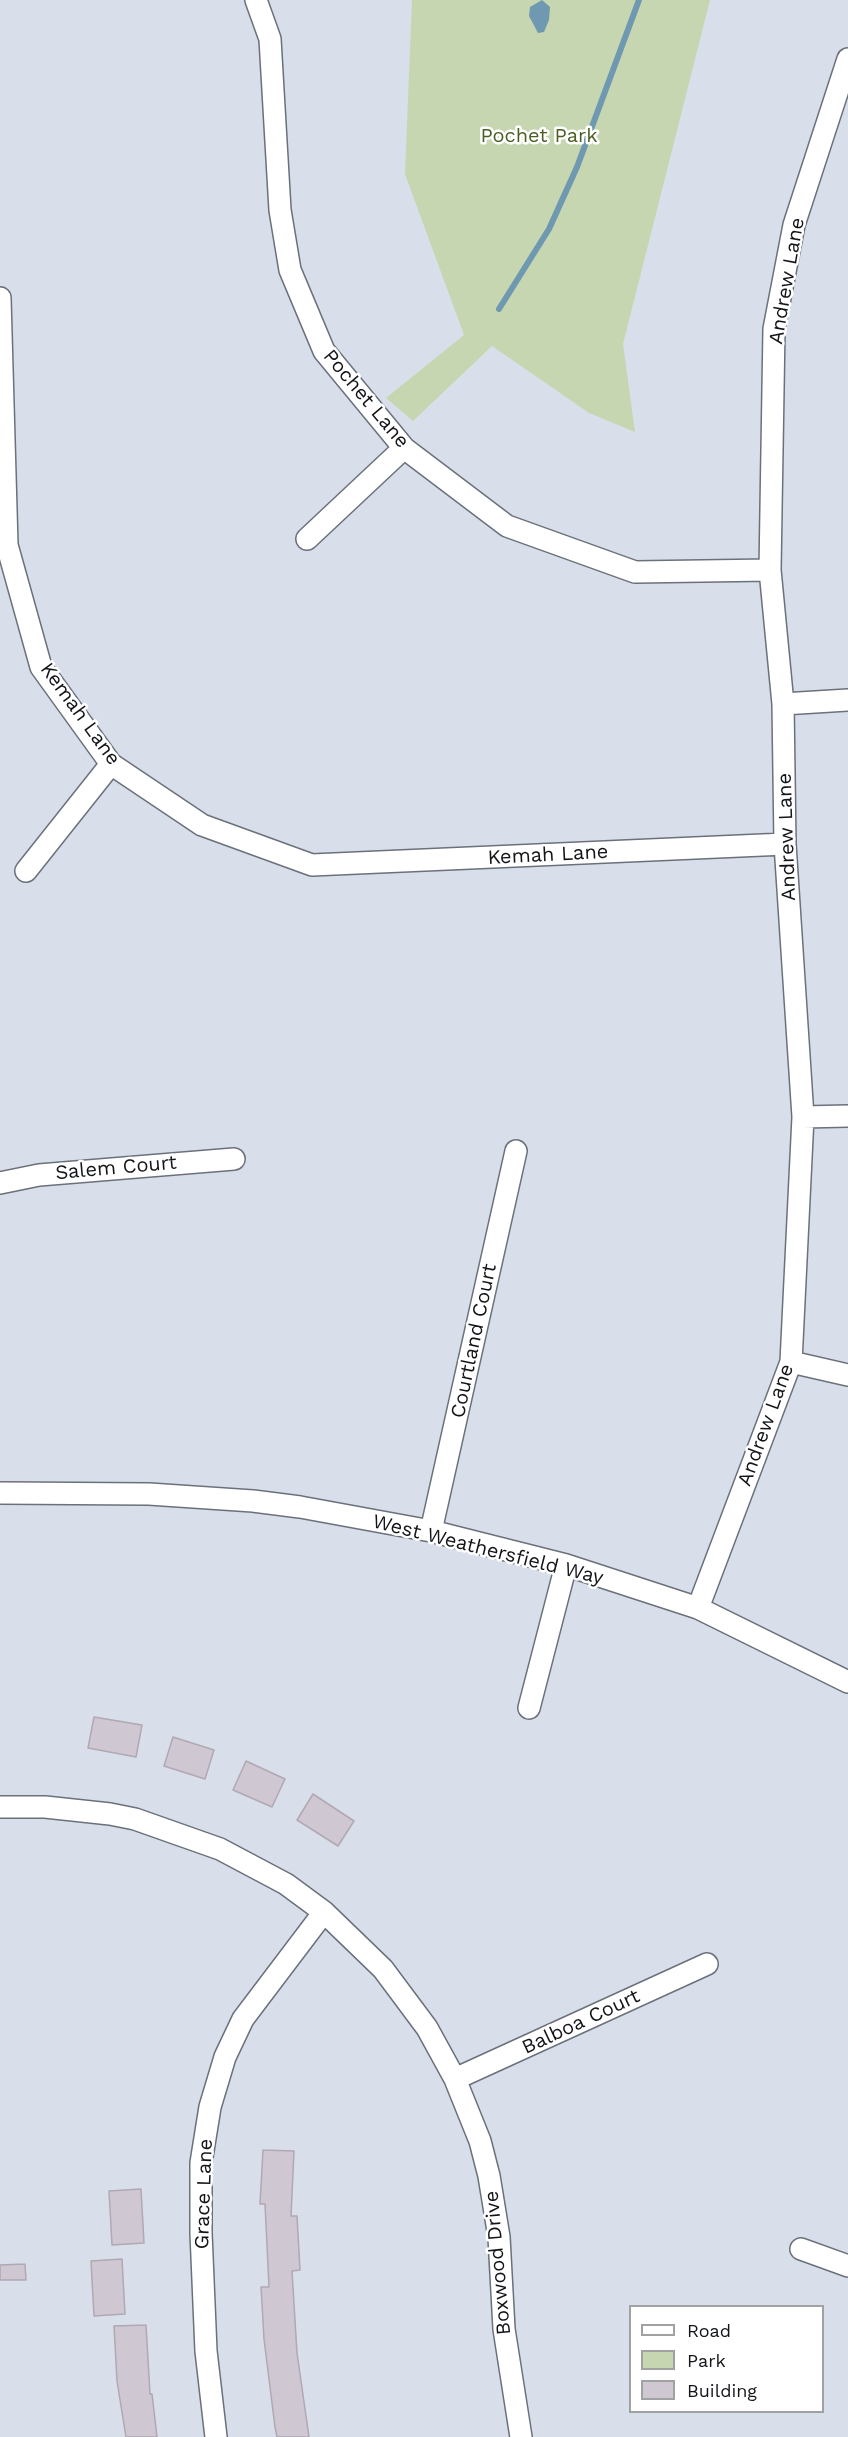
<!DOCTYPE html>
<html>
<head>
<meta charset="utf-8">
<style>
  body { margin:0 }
  #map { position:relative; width:848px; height:2437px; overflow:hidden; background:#d8dfea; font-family:"Work Sans",sans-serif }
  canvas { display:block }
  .legend { position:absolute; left:629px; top:2305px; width:195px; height:108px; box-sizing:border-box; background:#fff; border:2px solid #a0a1a3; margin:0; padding:8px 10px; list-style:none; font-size:18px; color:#121418 }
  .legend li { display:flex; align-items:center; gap:12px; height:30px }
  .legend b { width:30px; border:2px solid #a0a1a3 }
</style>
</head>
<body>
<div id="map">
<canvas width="848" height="2437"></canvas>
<ul class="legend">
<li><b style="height:8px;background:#fff"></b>Road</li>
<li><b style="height:16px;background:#c6d6b0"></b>Park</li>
<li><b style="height:16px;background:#cfc7d1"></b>Building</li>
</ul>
</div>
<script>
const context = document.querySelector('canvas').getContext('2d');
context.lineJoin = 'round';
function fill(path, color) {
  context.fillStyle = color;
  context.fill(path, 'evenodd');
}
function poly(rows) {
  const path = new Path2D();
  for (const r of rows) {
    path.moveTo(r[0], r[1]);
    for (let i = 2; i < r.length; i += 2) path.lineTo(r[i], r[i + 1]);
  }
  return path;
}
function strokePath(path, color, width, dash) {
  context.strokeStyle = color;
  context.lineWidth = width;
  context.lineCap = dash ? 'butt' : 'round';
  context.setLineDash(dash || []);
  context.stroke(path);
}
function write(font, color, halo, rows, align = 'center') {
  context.font = font + ' "Work Sans",sans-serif';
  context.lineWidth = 5;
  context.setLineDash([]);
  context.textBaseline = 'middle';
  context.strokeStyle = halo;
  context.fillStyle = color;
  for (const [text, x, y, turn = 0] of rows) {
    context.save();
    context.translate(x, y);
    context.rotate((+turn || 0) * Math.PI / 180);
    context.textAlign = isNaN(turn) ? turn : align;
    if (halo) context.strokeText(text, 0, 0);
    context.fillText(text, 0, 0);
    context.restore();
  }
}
const green = poly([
  [412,0,710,0,623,344,635,432,589,413,492,346,413,421,386,398,464,335,405,174]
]);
const water = poly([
  [542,0,550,7,549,20,544,32,538,33,529,16,530,7]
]);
const stream = poly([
  [499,309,549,229,577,167,639,0]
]);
const building = poly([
  [94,1717,142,1725,136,1757,88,1748,94,1717],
  [173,1737,214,1750,205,1779,164,1766,173,1737],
  [246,1761,285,1779,272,1807,233,1790,246,1761],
  [313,1794,354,1821,338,1846,297,1820,313,1794],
  [263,2150,294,2151,291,2216,297,2216,300,2270,292,2271,297,2353,309,2437,277,2437,275,2427,264,2339,261,2287,269,2287,265,2204,260,2204,263,2150],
  [141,2189,144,2243,112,2245,109,2191,141,2189],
  [122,2259,125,2314,94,2316,91,2261,122,2259],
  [25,2264,26,2280,0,2280,0,2265,25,2264],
  [146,2325,150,2394,152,2394,157,2437,126,2437,117,2381,114,2326,146,2325]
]);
const minor = poly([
  [256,0,270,39,280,210,290,270,324,351,404,448,507,526,635,572,770,570],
  [0,298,7,545,41,667,111,764,202,825,312,865,785,844],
  [307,539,404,448],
  [783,704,848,700],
  [26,871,111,764],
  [803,1117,848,1116],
  [0,1183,39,1175,234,1159],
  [791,1362,848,1375],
  [0,1493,149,1494,253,1501,300,1507,431,1531,566,1565,698,1608,848,1682],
  [431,1531,516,1151],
  [698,1608,791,1362,803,1117,785,844,783,704,770,570,774,329,794,225,848,59],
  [529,1708,566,1565],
  [0,1807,45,1807,110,1814,135,1819,220,1849,286,1884,324,1912,383,1969,427,2028,455,2079,480,2141,489,2176,499,2237,504,2329,521,2437],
  [455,2079,707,1964],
  [801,2249,848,2266],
  [216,2437,206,2351,201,2233,201,2163,210,2107,225,2057,243,2019,324,1912]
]);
const parkNames = [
  ["Pochet Park",539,136]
];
const streetNames = [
  ["Andrew Lane",787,281,-80],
  ["Pochet Lane",366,399,50],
  ["Kemah Lane",80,714,54],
  ["Andrew Lane",787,837,-92],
  ["Kemah Lane",548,855,-3],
  ["Salem Court",116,1168,-5],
  ["Courtland Court",474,1341,-78],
  ["Andrew Lane",766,1425,-70],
  ["West Weathersfield Way",488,1550,14],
  ["Balboa Court",581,2022,-25],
  ["Grace Lane",204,2194,-88],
  ["Boxwood Drive",498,2263,-95]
];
fill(green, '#c6d6b0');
fill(water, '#6f98b1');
strokePath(stream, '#6f98b1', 6);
fill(building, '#cfc7d1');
strokePath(building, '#b0a8b2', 1.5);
strokePath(minor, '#6b717a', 24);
strokePath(minor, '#fff', 21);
write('20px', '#4b5f24', '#fff', parkNames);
write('20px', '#121418', '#fff', streetNames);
</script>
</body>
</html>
